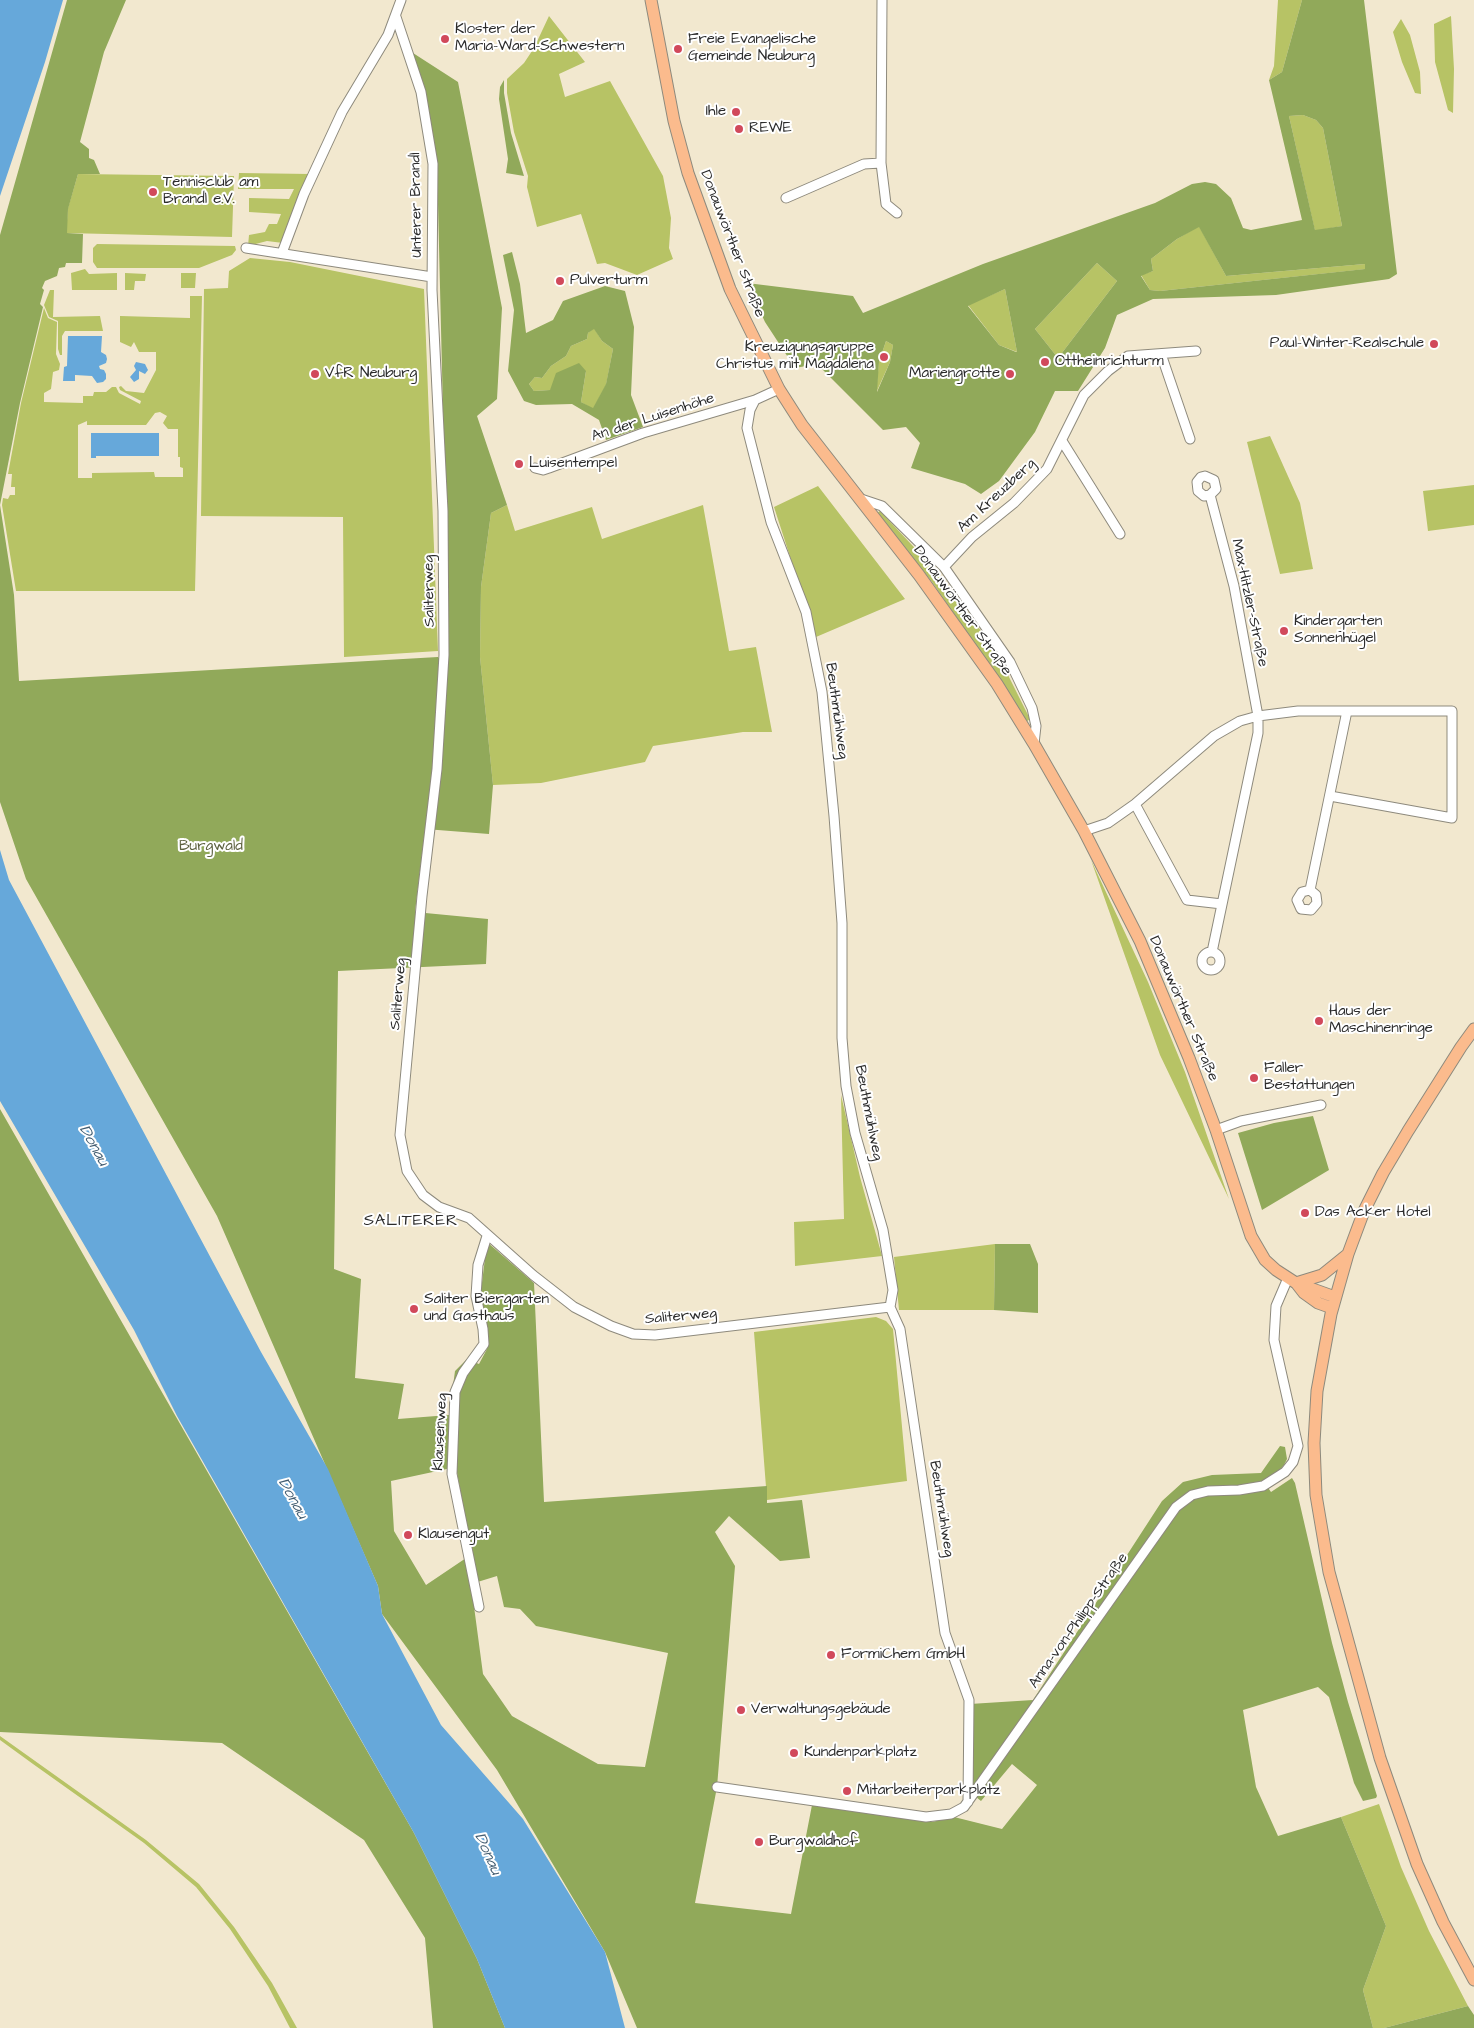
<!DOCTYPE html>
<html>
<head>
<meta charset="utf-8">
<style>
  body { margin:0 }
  canvas { display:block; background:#f2e8cf }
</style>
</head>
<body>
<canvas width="1474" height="2028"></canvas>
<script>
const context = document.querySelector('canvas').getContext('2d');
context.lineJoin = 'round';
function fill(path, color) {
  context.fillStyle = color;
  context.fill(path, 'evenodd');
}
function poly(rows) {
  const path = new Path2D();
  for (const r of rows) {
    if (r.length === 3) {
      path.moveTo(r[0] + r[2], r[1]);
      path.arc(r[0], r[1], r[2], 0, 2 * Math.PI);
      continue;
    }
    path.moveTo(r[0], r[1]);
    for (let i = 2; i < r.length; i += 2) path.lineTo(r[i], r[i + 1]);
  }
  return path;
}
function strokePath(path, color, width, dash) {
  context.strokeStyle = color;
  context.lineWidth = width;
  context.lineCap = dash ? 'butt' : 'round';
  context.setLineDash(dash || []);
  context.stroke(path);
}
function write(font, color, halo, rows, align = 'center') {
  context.font = font + ' "Architects Daughter",sans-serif';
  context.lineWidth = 4;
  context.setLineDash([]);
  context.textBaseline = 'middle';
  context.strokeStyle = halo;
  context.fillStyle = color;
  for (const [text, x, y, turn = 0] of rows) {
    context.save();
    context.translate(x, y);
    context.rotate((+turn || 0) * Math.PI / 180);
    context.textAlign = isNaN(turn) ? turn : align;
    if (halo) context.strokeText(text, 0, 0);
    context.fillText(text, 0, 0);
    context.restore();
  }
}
const green = poly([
  [1278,0,1302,0,1282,72,1269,80,1274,66],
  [549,16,585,62,559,74,565,97,610,81,663,176,671,218,669,248,673,259,637,275,605,263,597,264,581,214,537,227,527,187,528,176,514,132,507,93,507,79,524,63,534,48],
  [1451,16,1454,69,1453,113,1448,110,1435,62,1434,24],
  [1401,19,1410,35,1420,72,1421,94,1415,93,1402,62,1393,32],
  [1303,115,1316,120,1323,128,1342,226,1315,231,1289,116],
  [239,173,311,174,283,243,267,241,248,246,249,235,265,232,269,224,277,224,281,214,249,212,249,198,289,199,294,189,238,189],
  [78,174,234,176,232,237,66,233,68,208],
  [1199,226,1226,276,1365,264,1366,269,1160,291,1150,290,1141,275,1153,271,1151,259,1177,239],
  [97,244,235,246,236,250,232,255,199,268,97,268,93,262,93,248],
  [250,258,290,262,424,289,438,651,344,657,343,517,201,516,204,289,228,288,229,271],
  [1097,263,1117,281,1058,358,1035,329],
  [85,269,89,274,117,273,117,290,72,290,71,273],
  [125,273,146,274,145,281,135,281,134,290,125,290],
  [181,273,196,273,195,288,181,288],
  [1005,289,1017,352,999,345,968,305],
  [50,290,54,290,53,317,100,316,103,331,65,331,62,336,62,355,60,355,58,349,58,321,49,317,44,305],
  [190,296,202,296,195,591,16,591,2,505,3,498,8,499,10,495,15,495,15,487,11,487,12,474,8,474,21,403,44,308,48,318,57,322,56,354,60,364,59,370,53,372,51,389,44,393,44,402,83,403,83,396,93,396,94,392,106,392,112,387,116,387,119,393,140,404,141,401,120,390,119,387,121,386,126,391,144,393,156,370,156,352,139,352,134,342,131,347,120,342,120,316,190,318],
  [160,412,167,416,163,423,168,429,178,429,178,457,180,457,180,467,183,468,183,477,155,477,154,472,92,473,92,478,78,478,78,425,87,421,87,425,146,425,155,413],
  [594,328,602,341,613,349,606,385,593,409,581,402,586,371,550,390,534,391,529,384,535,377,542,378,551,366,566,356,571,346,587,339,588,333],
  [886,341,893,345,890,362,876,393,879,362],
  [1270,436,1300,503,1313,569,1280,574,1247,442],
  [1474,485,1474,525,1428,531,1423,491],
  [818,486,905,599,816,637,774,507],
  [507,505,515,531,592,507,602,539,703,505,729,651,756,647,772,732,743,732,653,746,645,762,541,783,493,785,480,657,481,587,491,513],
  [880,511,942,577,997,653,1030,719,1026,722,989,664,932,582,877,513],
  [1091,860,1148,982,1185,1072,1229,1199,1160,1055],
  [841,1095,860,1177,882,1256,795,1266,794,1222,844,1219],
  [995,1244,994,1310,899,1310,894,1257],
  [876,1317,886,1321,893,1329,907,1481,767,1500,754,1332],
  [0,1736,146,1840,199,1884,234,1927,272,1983,297,2028,290,2028,268,1986,230,1929,196,1887,144,1843,33,1764,0,1740],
  [1379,1804,1401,1867,1429,1931,1468,2006,1384,2028,1373,2028,1363,1990,1386,1926,1341,1817]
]);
const forest = poly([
  [67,0,126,0,104,52,80,142,89,149,89,158,94,160,100,174,78,174,68,209,67,233,83,234,82,263,66,263,65,267,59,268,57,276,45,281,42,288,44,290,40,304,43,307,20,403,0,505,14,595,19,681,438,657,440,660,449,659,437,163,413,53,458,82,502,308,497,399,477,416,507,505,491,513,481,587,480,657,493,785,489,834,425,829,415,912,488,919,486,964,338,971,334,1269,361,1279,355,1378,404,1384,398,1419,449,1415,455,1371,467,1359,479,1364,487,1349,488,1332,480,1299,487,1242,534,1283,544,1502,767,1486,767,1503,802,1500,810,1558,780,1561,729,1516,715,1532,735,1566,717,1787,695,1903,791,1914,812,1805,932,1822,954,1817,1002,1829,1037,1785,1012,1764,981,1801,971,1793,970,1704,1033,1700,1162,1501,1183,1482,1212,1475,1261,1473,1280,1446,1285,1447,1287,1459,1284,1465,1274,1477,1264,1482,1271,1492,1292,1478,1295,1483,1332,1643,1348,1702,1377,1796,1376,1798,1363,1801,1354,1783,1329,1697,1318,1687,1243,1710,1256,1787,1278,1836,1341,1817,1386,1926,1363,1990,1373,2028,637,2028,605,1952,497,1770,382,1614,378,1586,217,1216,26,879,0,802,0,235],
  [456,1467,472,1554,426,1585,394,1531,391,1481],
  [497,1576,504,1607,520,1609,536,1626,668,1653,645,1767,598,1764,512,1716,483,1674,471,1584],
  [1302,0,1364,0,1397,274,1389,279,1276,295,1153,299,1117,315,1105,348,1078,391,1055,391,1035,432,999,481,981,494,965,484,911,468,920,443,906,427,883,430,817,364,795,368,765,322,747,283,853,296,863,313,983,264,1155,203,1192,184,1205,182,1216,184,1231,198,1243,228,1251,230,1302,220,1269,80,1282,72],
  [1303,115,1316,120,1323,128,1342,226,1315,230,1289,116],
  [1199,227,1226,276,1365,264,1365,269,1160,291,1150,290,1141,276,1153,271,1151,259,1177,239],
  [1097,263,1117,281,1058,358,1035,329],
  [1005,289,1017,352,1016,352,999,345,968,306],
  [886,341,893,345,890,362,877,392,879,362],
  [504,80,504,93,511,133,524,176,506,173,508,159,499,99,500,87],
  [512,252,520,284,526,333,553,320,563,301,605,286,625,291,634,327,631,395,643,427,606,440,599,420,572,404,536,405,524,401,508,371,514,310,503,255],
  [594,329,602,341,613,349,606,384,593,408,581,402,586,371,579,363,556,373,550,390,534,391,529,384,535,377,542,378,551,366,566,356,571,346,587,339,588,333],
  [0,1109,414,1833,477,1959,505,2028,433,2028,425,1938,364,1840,222,1743,0,1732],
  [1313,1116,1329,1170,1262,1210,1238,1133,1274,1123],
  [995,1244,1030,1244,1038,1264,1038,1313,994,1310],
  [1468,2006,1474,2015,1474,2028,1384,2028]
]);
const water = poly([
  [0,0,63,0,45,62,0,196],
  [68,336,102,336,101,352,106,355,107,359,106,363,99,366,100,369,104,370,106,374,106,379,103,382,97,383,92,376,75,375,75,381,63,381,64,367,67,366],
  [136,362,145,364,148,370,145,374,139,371,139,379,134,382,130,377,136,370,134,366],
  [91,433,159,433,159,456,96,456,96,458,91,458],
  [0,850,9,880,261,1352,328,1469,378,1586,382,1614,441,1725,523,1819,605,1952,625,2028,505,2028,477,1959,414,1833,177,1416,134,1330,0,1101]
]);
const minor = poly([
  [882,0,881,163,886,204,897,213],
  [396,17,421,92,433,164,432,290,443,511,444,655,437,769,422,896,400,1135,407,1171,423,1195,439,1207,469,1218,533,1275,574,1307,611,1326,633,1334,655,1335,890,1307],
  [786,198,864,164,881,163],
  [246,248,432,277],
  [282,253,304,194,342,112,388,35,401,0],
  [1161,354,1190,439],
  [755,400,750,410,747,428,771,522,806,612,822,692,834,816,842,923,842,1038,846,1086,855,1133,883,1230,893,1290,890,1307,900,1329,945,1633,969,1700,968,1802],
  [1062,441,1120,534],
  [535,468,543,470,549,468,643,433,755,400,779,389],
  [1210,495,1204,496,1198,491,1197,482,1201,477,1205,476,1214,480,1216,489,1210,495,1234,586,1258,716,1258,733,1212,952],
  [861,499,882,506,944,567,1010,662,1032,708,1036,726,1034,744],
  [944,567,972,537,1014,503,1047,469,1084,395,1108,371,1128,356,1196,351],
  [1135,804,1187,900,1222,904],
  [1084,831,1108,823,1135,804,1214,736,1240,721,1258,716,1298,711,1452,711,1452,818,1330,796],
  [1310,890,1316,895,1317,903,1311,910,1301,909,1297,900,1302,892,1310,890,1347,711],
  [1211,961,9],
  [1216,1130,1241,1121,1321,1105],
  [479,1607,452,1474,455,1392,463,1373,484,1344,483,1329,476,1296,478,1265,487,1236],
  [717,1787,926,1817,951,1814,964,1807,1176,1507,1192,1495,1208,1491,1239,1490,1263,1486,1285,1472,1293,1462,1298,1446,1274,1340,1276,1306,1288,1278]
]);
const major = poly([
  [651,0,674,121,688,173,730,289,779,389,802,425,919,575,997,684,1034,744,1084,831,1140,941,1189,1058,1216,1130,1251,1236,1265,1260,1276,1270,1296,1283,1335,1297],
  [1474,1029,1461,1047,1408,1131,1383,1173,1364,1211,1348,1254,1331,1314,1317,1391,1314,1443,1316,1495,1329,1572,1380,1758,1417,1864,1443,1922,1474,1980],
  [1296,1283,1322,1275,1348,1254],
  [1297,1284,1304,1293,1318,1303,1332,1308]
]);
const markers = [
  [445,39,5,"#d1495b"],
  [678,49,5,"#d1495b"],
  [736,112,5,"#d1495b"],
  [739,129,5,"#d1495b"],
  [153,192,5,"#d1495b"],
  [560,281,5,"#d1495b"],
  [1434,344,5,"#d1495b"],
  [884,357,5,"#d1495b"],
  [1045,362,5,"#d1495b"],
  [315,374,5,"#d1495b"],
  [1010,374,5,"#d1495b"],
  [519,464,5,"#d1495b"],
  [1284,631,5,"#d1495b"],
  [1319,1021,5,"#d1495b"],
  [1254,1078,5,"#d1495b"],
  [1305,1213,5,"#d1495b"],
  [414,1309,5,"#d1495b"],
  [408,1535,5,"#d1495b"],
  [831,1655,5,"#d1495b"],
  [741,1710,5,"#d1495b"],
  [794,1753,5,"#d1495b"],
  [847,1791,5,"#d1495b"],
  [759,1842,5,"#d1495b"]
];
const poiNames = [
  ["Kloster der",455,30],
  ["Maria-Ward-Schwestern",455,47],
  ["Freie Evangelische",688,40],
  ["Gemeinde Neuburg",688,57],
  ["Ihle",726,112,"right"],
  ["REWE",749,129],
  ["Tennisclub am",163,183],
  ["Brandl e.V.",163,200],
  ["Pulverturm",570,281],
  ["Paul-Winter-Realschule",1424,344,"right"],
  ["Kreuzigungsgruppe",874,348,"right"],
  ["Christus mit Magdalena",874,365,"right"],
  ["Ottheinrichturm",1055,362],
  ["VfR Neuburg",325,374],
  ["Mariengrotte",1000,374,"right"],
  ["Luisentempel",529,464],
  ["Kindergarten",1294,622],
  ["Sonnenhügel",1294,639],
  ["Haus der",1329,1012],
  ["Maschinenringe",1329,1029],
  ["Faller",1264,1069],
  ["Bestattungen",1264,1086],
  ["Das Acker Hotel",1315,1213],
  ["Saliter Biergarten",424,1300],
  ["und Gasthaus",424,1317],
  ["Klausengut",418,1535],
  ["FormiChem GmbH",841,1655],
  ["Verwaltungsgebäude",751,1710],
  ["Kundenparkplatz",804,1753],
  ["Mitarbeiterparkplatz",857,1791],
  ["Burgwaldhof",769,1842]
];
const streetNames = [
  ["Unterer Brandl",417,205,-91],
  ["Donauwörther Straße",732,244,69],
  ["An der Luisenhöhe",653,418,-18],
  ["Am Kreuzberg",997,496,-43],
  ["Saliterweg",430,591,-91],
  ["Max-Hitzler-Straße",1249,603,78],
  ["Donauwörther Straße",962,611,54],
  ["Beuthmühlweg",836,711,82],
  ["Saliterweg",399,994,-85],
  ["Donauwörther Straße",1183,1009,67],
  ["Beuthmühlweg",868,1113,79],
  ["Saliterweg",681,1317,-5],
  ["Klausenweg",441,1432,-87],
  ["Beuthmühlweg",941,1509,81],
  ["Anna-von-Philipp-Straße",1079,1621,-55]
];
const parkNames = [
  ["Burgwald",211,847]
];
const waterNames = [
  ["Donau",93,1146,61],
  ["Donau",292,1499,61],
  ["Donau",487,1854,66]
];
const neighbourhoodNames = [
  ["SALITERER",411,1222]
];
fill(green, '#b7c365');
fill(forest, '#91a95a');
fill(water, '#66a8da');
strokePath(minor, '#8e8a7d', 11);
strokePath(major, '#8e8a7d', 13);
strokePath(minor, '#fff', 9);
strokePath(major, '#fbbb8d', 11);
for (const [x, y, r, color] of markers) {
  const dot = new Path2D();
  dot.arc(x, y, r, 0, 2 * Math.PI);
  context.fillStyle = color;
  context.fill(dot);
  strokePath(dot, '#fff', 2);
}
write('15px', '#2b2b2b', '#fff', poiNames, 'left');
write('15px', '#2b2b2b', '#fff', streetNames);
write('15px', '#5c603f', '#fff', parkNames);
write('italic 16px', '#435d71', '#fff', waterNames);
context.letterSpacing = '1px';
write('16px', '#2b2b2b', '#fff', neighbourhoodNames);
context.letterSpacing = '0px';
</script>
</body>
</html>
